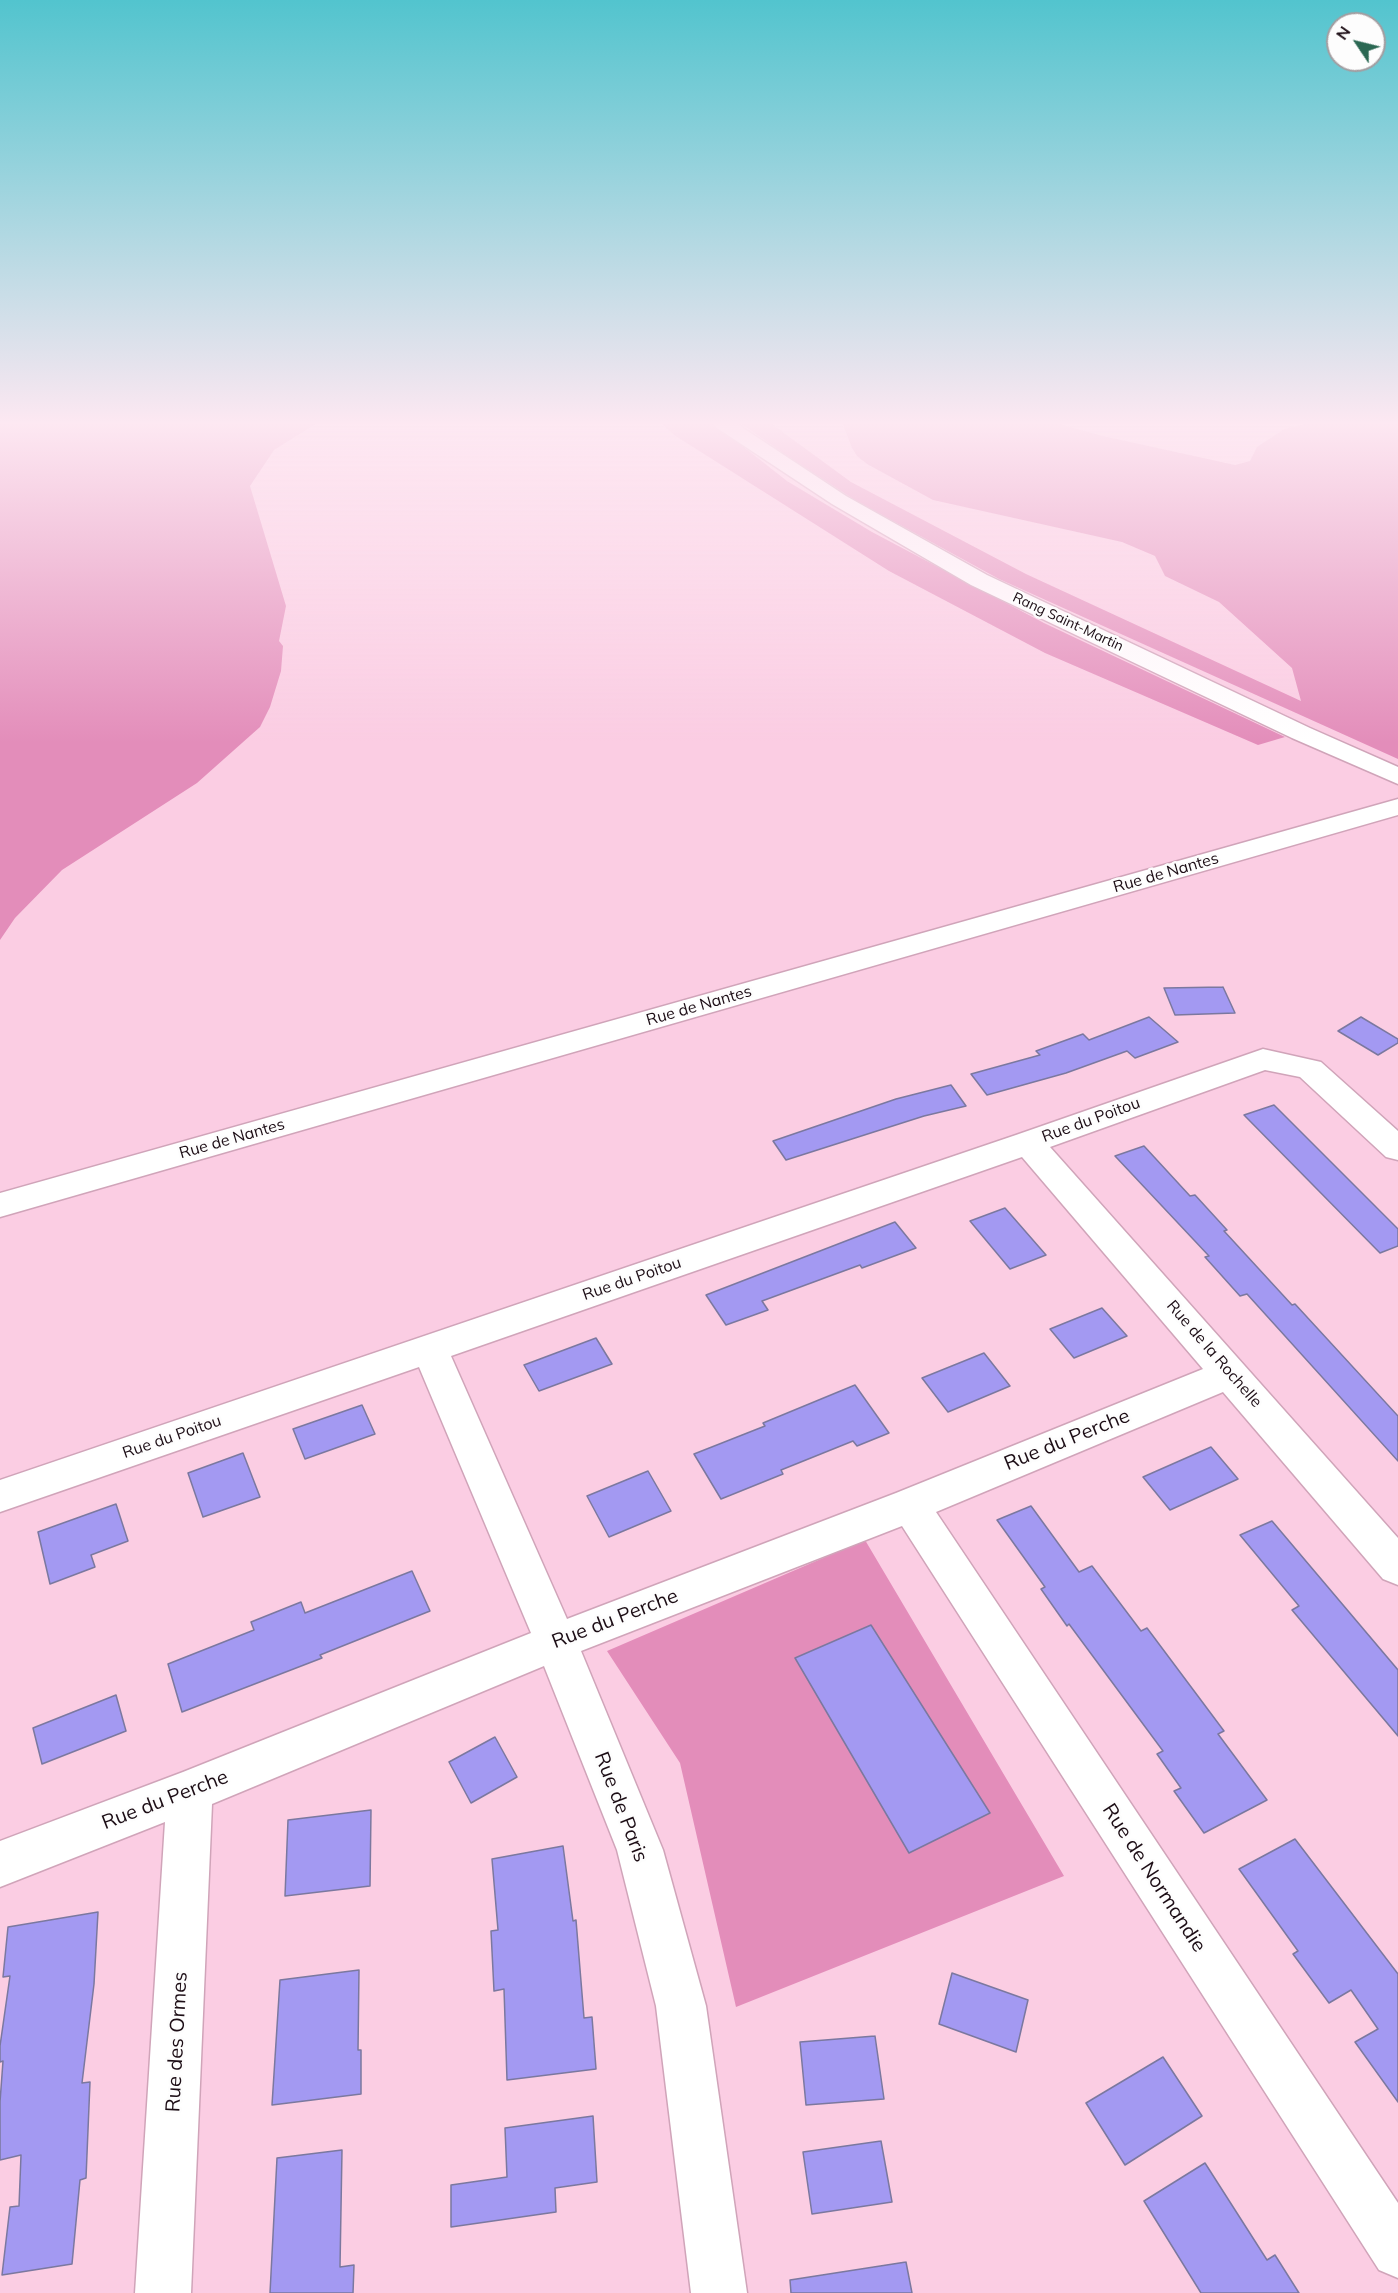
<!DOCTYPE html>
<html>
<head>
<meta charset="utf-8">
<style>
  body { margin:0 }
  #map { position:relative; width:1398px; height:2293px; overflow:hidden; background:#fbcde3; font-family:Mulish,sans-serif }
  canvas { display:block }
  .north { position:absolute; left:1326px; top:12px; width:60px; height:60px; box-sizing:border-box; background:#fdfdfd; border:2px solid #a39da0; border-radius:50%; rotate:305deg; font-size:16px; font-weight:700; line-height:24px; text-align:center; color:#1c0d15 }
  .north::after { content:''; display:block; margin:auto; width:21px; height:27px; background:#2b6853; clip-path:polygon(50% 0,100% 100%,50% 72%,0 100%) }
</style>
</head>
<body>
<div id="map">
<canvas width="1398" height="2293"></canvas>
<div class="north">N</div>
</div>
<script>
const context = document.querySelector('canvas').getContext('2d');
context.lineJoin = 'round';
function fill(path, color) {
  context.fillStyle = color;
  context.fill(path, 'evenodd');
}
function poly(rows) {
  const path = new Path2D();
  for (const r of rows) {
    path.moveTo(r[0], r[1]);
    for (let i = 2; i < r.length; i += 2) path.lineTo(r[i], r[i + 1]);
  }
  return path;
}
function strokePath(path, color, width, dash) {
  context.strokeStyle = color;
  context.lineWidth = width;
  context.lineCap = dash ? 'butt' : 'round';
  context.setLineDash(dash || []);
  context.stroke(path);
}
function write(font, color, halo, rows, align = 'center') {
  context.font = font + ' Mulish,sans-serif';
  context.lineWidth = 5;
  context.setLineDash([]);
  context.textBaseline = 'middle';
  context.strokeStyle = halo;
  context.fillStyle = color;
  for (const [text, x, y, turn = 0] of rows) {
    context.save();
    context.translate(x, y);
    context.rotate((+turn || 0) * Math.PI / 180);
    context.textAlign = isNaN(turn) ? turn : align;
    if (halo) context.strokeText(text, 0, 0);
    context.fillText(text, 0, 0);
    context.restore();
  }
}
const green = poly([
  [0,422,319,422,274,450,250,486,286,606,279,641,283,646,281,671,270,707,260,727,197,783,62,870,15,918,0,940],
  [660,422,712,422,787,481,872,532,1044,623,1285,737,1258,745,1045,653,889,571,674,435],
  [739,422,769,422,851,482,1026,574,1301,701,1292,668,1219,602,1165,576,1155,556,1122,542,933,500,867,464,857,456,852,448,842,422,1052,422,1103,436,1235,465,1250,461,1257,447,1284,429,1315,422,1398,422,1398,759,999,579,858,502,787,456],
  [865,1540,1064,1876,736,2007,680,1763,607,1651]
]);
const building = poly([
  [1223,987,1235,1013,1175,1015,1164,988,1223,987],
  [1149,1017,1178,1042,1135,1058,1127,1051,1066,1073,987,1095,971,1074,1040,1055,1036,1051,1083,1034,1089,1040,1149,1017],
  [1361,1017,1398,1039,1398,1043,1378,1055,1338,1031,1361,1017],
  [951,1085,966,1106,924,1116,786,1160,773,1141,896,1099,951,1085],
  [1274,1105,1398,1229,1398,1246,1380,1253,1244,1115,1274,1105],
  [1144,1146,1190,1196,1195,1195,1227,1230,1224,1231,1292,1305,1295,1304,1398,1416,1398,1461,1247,1294,1240,1296,1205,1257,1209,1256,1115,1156,1144,1146],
  [1005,1208,1046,1255,1010,1269,970,1221,1005,1208],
  [895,1222,916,1248,862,1268,860,1265,762,1301,768,1310,726,1325,706,1295,895,1222],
  [1102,1308,1127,1336,1074,1358,1050,1329,1102,1308],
  [596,1338,612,1364,539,1391,524,1365,596,1338],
  [984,1353,1010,1386,948,1412,922,1378,984,1353],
  [855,1385,889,1433,857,1446,853,1441,781,1470,783,1474,721,1499,694,1454,765,1426,763,1423,855,1385],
  [362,1405,375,1434,305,1459,293,1429,362,1405],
  [1211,1447,1238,1479,1170,1510,1143,1477,1211,1447],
  [243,1453,260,1497,203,1517,188,1473,243,1453],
  [648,1471,671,1511,609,1537,587,1496,648,1471],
  [116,1504,128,1541,91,1555,95,1567,50,1584,38,1532,116,1504],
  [1031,1506,1079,1572,1092,1566,1141,1631,1147,1628,1224,1731,1218,1734,1267,1800,1204,1833,1174,1791,1181,1788,1157,1754,1163,1751,1069,1624,1067,1626,1041,1589,1045,1587,997,1520,1031,1506],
  [1272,1521,1398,1670,1398,1736,1292,1610,1299,1606,1240,1535,1272,1521],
  [412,1571,430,1611,320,1655,322,1658,182,1712,168,1664,254,1630,251,1622,301,1602,305,1613,412,1571],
  [871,1625,990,1813,909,1853,795,1658,871,1625],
  [116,1695,126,1731,42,1764,33,1728,116,1695],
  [495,1737,517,1777,471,1803,449,1762,495,1737],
  [371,1810,370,1886,285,1896,288,1820,371,1810],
  [1295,1839,1398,1974,1398,2102,1355,2042,1378,2029,1351,1990,1329,2003,1293,1954,1298,1951,1239,1869,1295,1839],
  [563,1846,573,1921,576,1920,584,2018,592,2017,596,2069,507,2080,504,1989,494,1991,491,1931,498,1930,492,1859,563,1846],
  [98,1912,94,1984,82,2083,90,2082,86,2178,80,2180,72,2264,2,2275,10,2207,19,2206,21,2155,0,2160,0,2102,3,2061,0,2062,0,2046,10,1976,3,1977,8,1927,98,1912],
  [359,1970,358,2050,361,2050,361,2094,272,2105,280,1980,359,1970],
  [952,1973,1028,2000,1016,2052,939,2024,952,1973],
  [875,2036,884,2099,806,2105,800,2042,875,2036],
  [1163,2057,1202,2116,1125,2165,1086,2103,1163,2057],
  [593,2116,597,2182,555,2188,556,2212,451,2227,451,2185,507,2177,505,2128,593,2116],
  [881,2141,892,2202,812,2214,803,2152,881,2141],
  [342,2150,340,2267,354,2265,353,2293,270,2293,277,2158,342,2150],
  [1205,2163,1267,2260,1275,2255,1299,2293,1201,2293,1144,2201,1205,2163],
  [906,2262,912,2293,791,2293,790,2280,906,2262]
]);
const minor = poly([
  [1398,799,1398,815,0,1217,0,1193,1398,799],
  [1263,1049,1321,1062,1398,1131,1398,1160,1386,1157,1300,1077,1265,1070,1050,1147,1398,1538,1398,1585,1383,1579,1223,1392,936,1512,1398,2203,1398,2278,1379,2270,902,1526,581,1651,663,1850,706,2006,747,2293,691,2293,656,2006,617,1850,544,1666,212,1804,191,2293,135,2293,165,1822,0,1887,0,1841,183,1772,531,1633,419,1367,0,1512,0,1480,1016,1135,1263,1049],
  [1022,1157,1203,1369,896,1493,567,1619,451,1356,1022,1157]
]);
const tertiary = poly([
  [712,422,734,422,846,496,987,575,1310,728,1398,767,1398,784,1292,738,971,585,832,504,714,426,712,422]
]);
const farStreetnames = [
  ["Rang Saint-Martin",1068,622,25]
];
const streetNames = [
  ["Rue de Nantes",1166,873,-16],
  ["Rue de Nantes",699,1006,-16],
  ["Rue du Poitou",1091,1120,-20],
  ["Rue de Nantes",232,1139,-16],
  ["Rue du Poitou",632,1279,-19],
  ["Rue de la Rochelle",1214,1354,49],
  ["Rue du Poitou",172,1437,-19]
];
const nearStreetnames = [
  ["Rue du Perche",1067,1440,-22],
  ["Rue du Perche",615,1619,-21],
  ["Rue du Perche",165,1800,-21],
  ["Rue de Paris",621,1807,69],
  ["Rue de Normandie",1154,1878,57],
  ["Rue des Ormes",177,2042,-87]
];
fill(green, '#e38dba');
fill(building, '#a399f2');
strokePath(building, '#7b789f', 1.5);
strokePath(minor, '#d0a4b9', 3);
strokePath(tertiary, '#d0a4b9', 3);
fill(minor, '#fff');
fill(tertiary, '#fff');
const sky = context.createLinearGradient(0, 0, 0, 743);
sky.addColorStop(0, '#52c4ce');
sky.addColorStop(0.57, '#fde8f2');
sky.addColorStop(1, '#fde8f200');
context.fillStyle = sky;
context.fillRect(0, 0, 1398, 743);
write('14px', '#1c0d15', '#fdfdfd', farStreetnames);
write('16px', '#1c0d15', '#fdfdfd', streetNames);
write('20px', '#1c0d15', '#fdfdfd', nearStreetnames);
</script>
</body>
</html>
